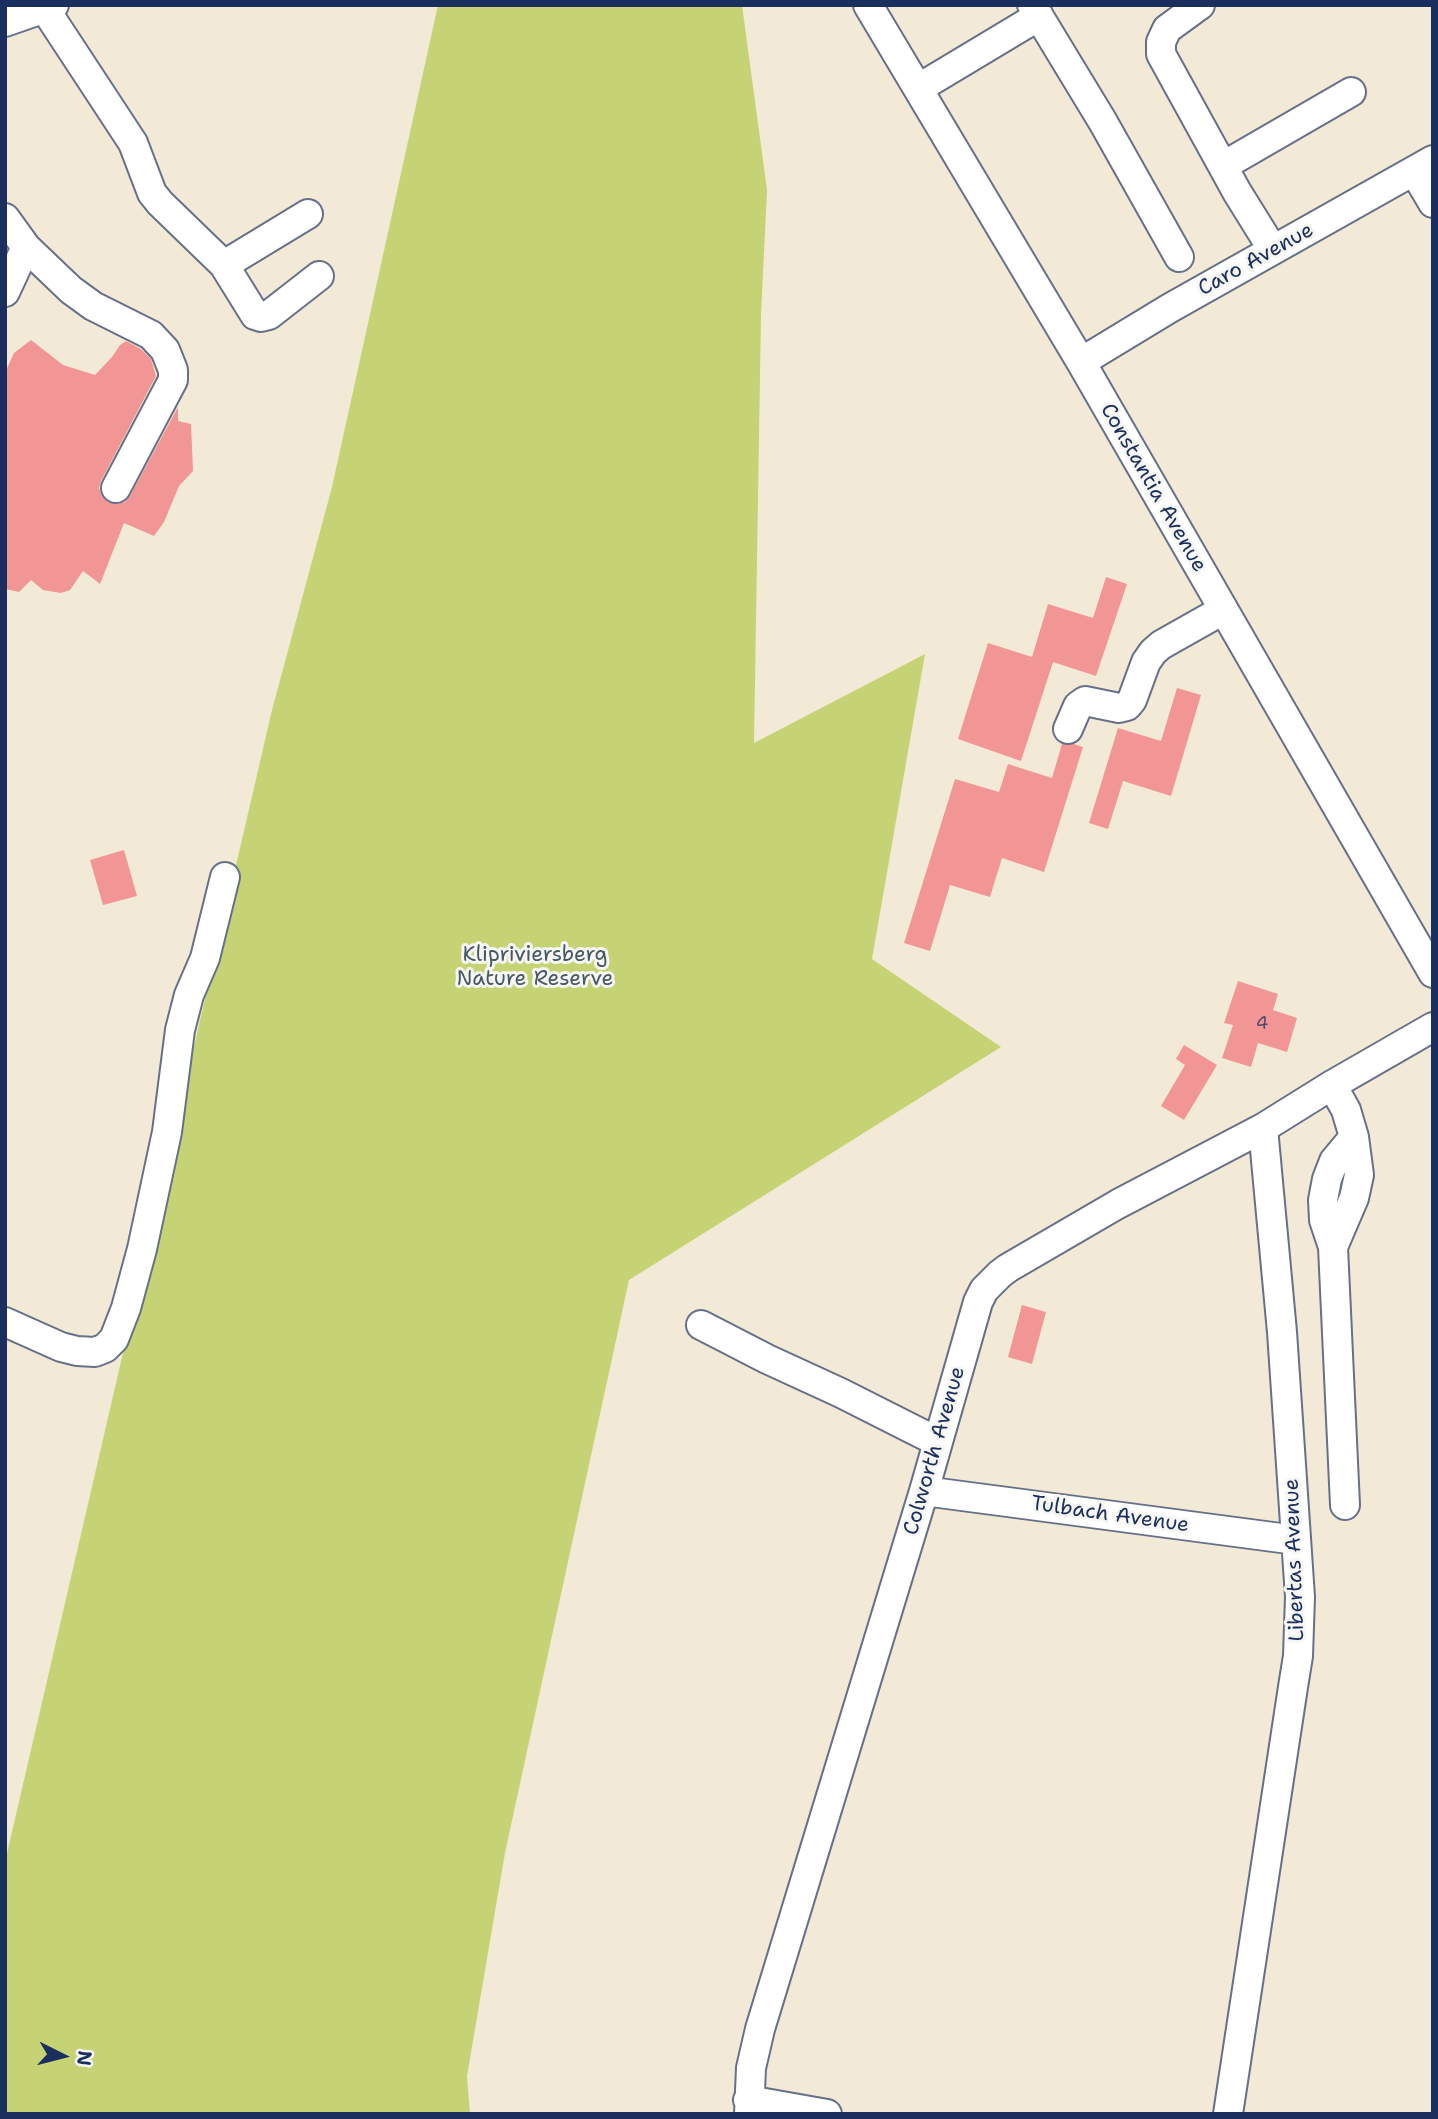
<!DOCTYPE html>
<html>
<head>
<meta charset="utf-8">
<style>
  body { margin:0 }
  #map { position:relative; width:1438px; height:2119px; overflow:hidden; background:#f2ead7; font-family:"Shantell Sans",sans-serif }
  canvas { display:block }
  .frame { position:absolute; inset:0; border:7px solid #1b2f5e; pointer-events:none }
  .north { position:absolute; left:28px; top:2021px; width:70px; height:70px; -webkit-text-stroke:5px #f6f6f2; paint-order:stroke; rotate:96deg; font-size:19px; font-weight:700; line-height:28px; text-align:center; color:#1b2f5e }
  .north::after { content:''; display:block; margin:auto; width:24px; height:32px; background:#1b2f5e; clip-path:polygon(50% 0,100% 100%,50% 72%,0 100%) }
</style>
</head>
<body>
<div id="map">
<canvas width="1438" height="2119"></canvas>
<div class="frame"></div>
<div class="north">N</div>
</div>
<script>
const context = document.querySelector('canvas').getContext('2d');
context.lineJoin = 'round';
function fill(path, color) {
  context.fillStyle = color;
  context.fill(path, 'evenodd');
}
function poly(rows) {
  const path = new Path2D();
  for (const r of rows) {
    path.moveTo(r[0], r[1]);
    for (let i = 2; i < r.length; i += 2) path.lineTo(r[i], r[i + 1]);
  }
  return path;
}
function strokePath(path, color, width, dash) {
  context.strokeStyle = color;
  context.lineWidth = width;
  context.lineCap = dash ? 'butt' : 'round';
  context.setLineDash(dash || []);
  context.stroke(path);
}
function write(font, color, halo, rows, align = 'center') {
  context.font = font + ' "Shantell Sans",sans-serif';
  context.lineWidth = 6;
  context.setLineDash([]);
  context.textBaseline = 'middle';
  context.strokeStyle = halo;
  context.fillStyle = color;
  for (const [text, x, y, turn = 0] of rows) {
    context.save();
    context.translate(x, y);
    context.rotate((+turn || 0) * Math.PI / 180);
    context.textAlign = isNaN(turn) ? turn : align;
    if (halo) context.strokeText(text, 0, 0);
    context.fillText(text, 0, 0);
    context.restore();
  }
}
const green = poly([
  [438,5,742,5,767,190,761,315,754,743,925,654,872,959,1001,1047,629,1280,505,1853,467,2076,470,2114,5,2114,5,1862,272,710,332,487]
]);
const building = poly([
  [31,340,63,365,95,375,112,357,120,345,126,341,141,349,151,359,156,376,101,481,99,488,102,496,108,502,117,504,125,502,130,496,178,407,178,421,191,424,193,471,179,486,164,522,154,536,124,523,100,584,83,571,70,590,61,593,43,590,31,580,19,592,5,589,5,373,14,353],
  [1106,577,1127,584,1096,676,1053,662,1021,761,958,739,988,643,1032,657,1048,604,1093,618],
  [1177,688,1201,695,1171,796,1123,781,1108,829,1089,823,1118,728,1161,741],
  [1062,744,1074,744,1083,747,1044,872,1002,858,990,897,950,885,930,951,904,943,955,779,999,792,1008,764,1052,778],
  [124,850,137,896,103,905,90,860],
  [1238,981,1278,994,1273,1010,1297,1018,1287,1052,1258,1043,1251,1067,1222,1058,1233,1025,1224,1023],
  [1184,1045,1217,1065,1184,1120,1161,1106,1185,1065,1176,1059],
  [1022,1305,1046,1312,1032,1364,1008,1357]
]);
const minor = poly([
  [868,5,1081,362,1433,973],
  [1032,5,1103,122,1179,257],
  [1200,5,1167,29,1161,42,1161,54,1237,192,1273,250],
  [45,9,133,143,152,193,160,203,224,265,255,315,261,317,269,315,319,276],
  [5,22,54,5],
  [919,88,1039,16],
  [1223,166,1351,92],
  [1414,171,1433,203],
  [5,218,26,247,71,290,93,306,151,335,165,350,173,370,173,380,116,488],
  [224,265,308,214],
  [5,292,26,247],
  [1081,362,1170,308,1433,160],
  [1068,729,1078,706,1085,701,1119,708,1127,706,1132,700,1146,662,1153,652,1161,645,1223,610],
  [1332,1085,1346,1110,1354,1137,1359,1175,1354,1198,1333,1247,1345,1505],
  [1333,1247,1324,1220,1323,1200,1327,1179,1334,1161,1354,1137],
  [5,1322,61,1347,77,1351,95,1352,105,1348,114,1339,126,1308,142,1249,167,1132,180,1030,189,995,205,958,225,877],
  [701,1325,767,1359,841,1393,938,1442],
  [924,1491,1296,1540],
  [748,2100,827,2114],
  [749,2114,751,2068,760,2029,924,1491,978,1302,984,1290,1000,1274,1008,1268,1118,1204,1263,1128,1332,1085,1433,1027],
  [1228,2114,1293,1687,1298,1656,1299,1626,1300,1597,1282,1332,1263,1128]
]);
const numberNames = [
  ["4",1262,1024]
];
const streetNames = [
  ["Caro Avenue",1256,260,-29],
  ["Constantia Avenue",1153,488,60],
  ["Colworth Avenue",935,1451,-74],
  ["Tulbach Avenue",1110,1515,8],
  ["Libertas Avenue",1295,1560,-92]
];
const parkNames = [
  ["Klipriviersberg",535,956],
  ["Nature Reserve",535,980]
];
fill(green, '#c6d375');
fill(building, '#f19694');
strokePath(minor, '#667088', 32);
strokePath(minor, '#fff', 28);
write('18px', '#50496c', null, numberNames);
write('21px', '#1b2f5e', '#f6f6f2', streetNames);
write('21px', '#465864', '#f6f6f2', parkNames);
</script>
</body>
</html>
